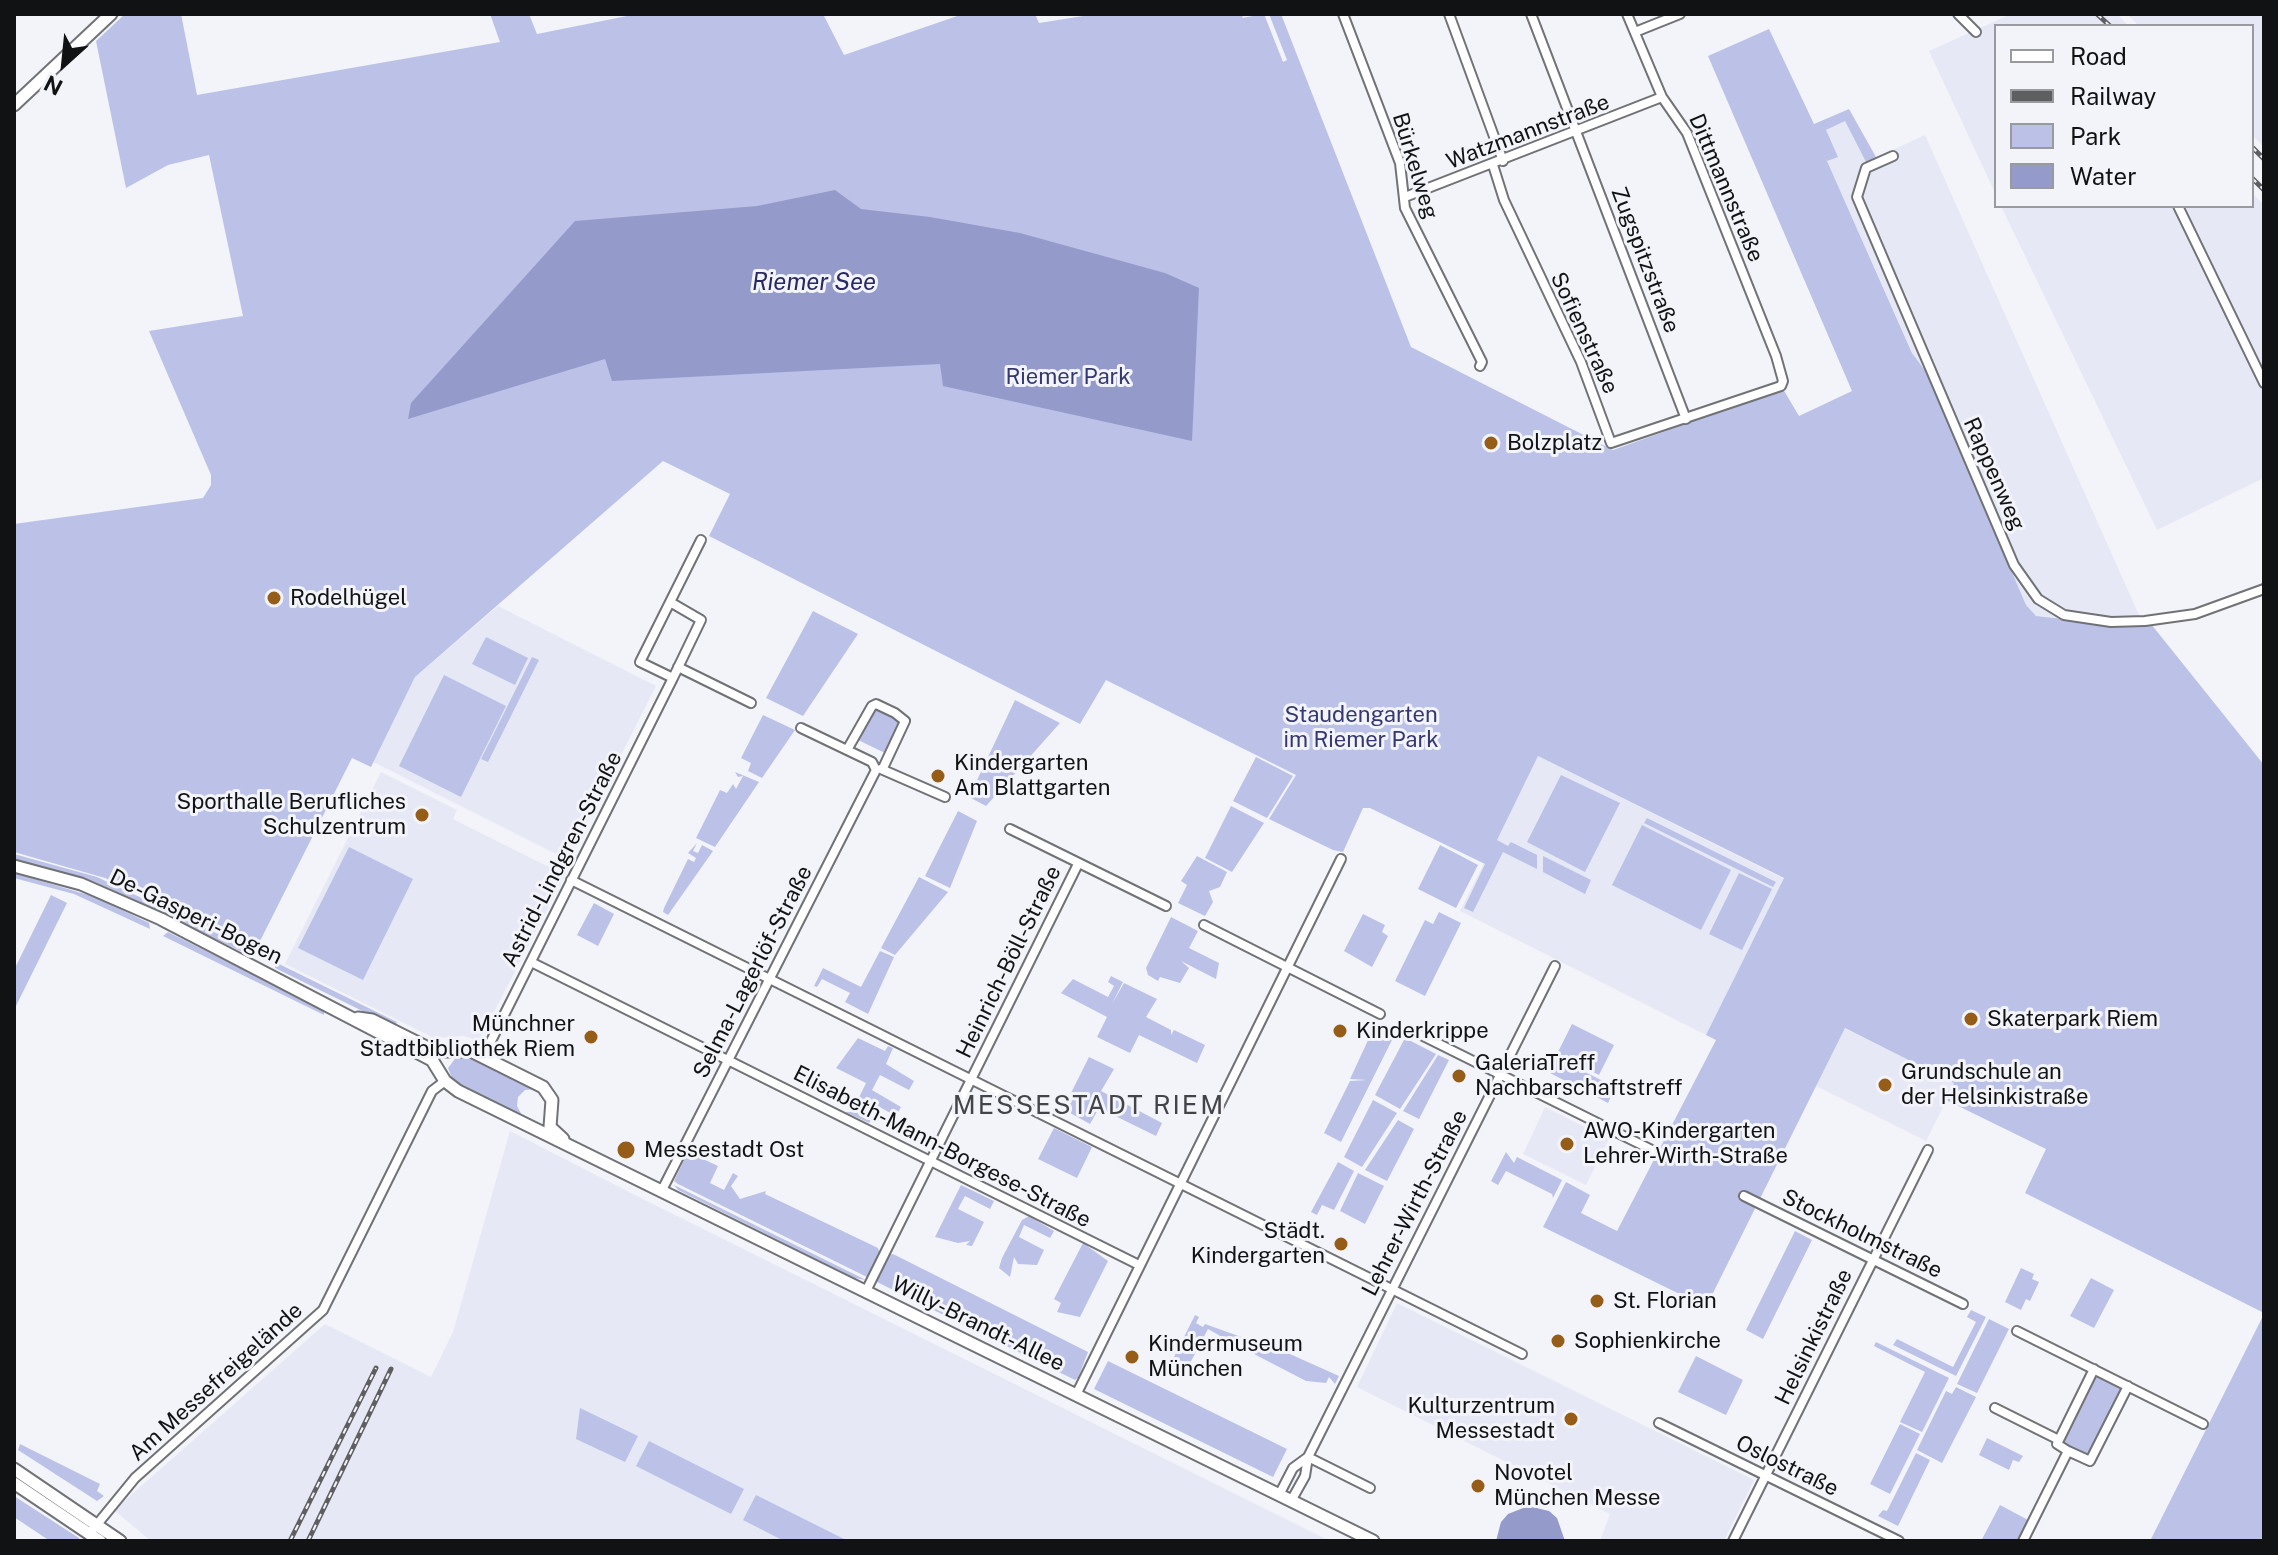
<!DOCTYPE html>
<html>
<head>
<meta charset="utf-8">
<style>
  body { margin:0 }
  #map { position:relative; width:2278px; height:1555px; overflow:hidden; background:#f3f4f9; font-family:"Public Sans",sans-serif }
  canvas { display:block }
  .frame { position:absolute; inset:0; border:16px solid #111213; pointer-events:none }
  .legend { position:absolute; left:1994px; top:24px; width:260px; height:184px; box-sizing:border-box; background:#f3f4f9; border:2px solid #999a9d; margin:0; padding:10px 14px; list-style:none; font-size:24px; color:#111213 }
  .legend li { display:flex; align-items:center; gap:16px; height:40px }
  .legend b { width:40px; border:2px solid #999a9d }
  .north { position:absolute; left:24px; top:24px; width:80px; height:80px; -webkit-text-stroke:6px #f3f4f9; paint-order:stroke; rotate:207deg; font-size:22px; font-weight:700; line-height:32px; text-align:center; color:#111213 }
  .north::after { content:''; display:block; margin:auto; width:28px; height:36px; background:#111213; clip-path:polygon(50% 0,100% 100%,50% 72%,0 100%) }
</style>
</head>
<body>
<div id="map">
<canvas width="2278" height="1555"></canvas>
<div class="frame"></div>
<ul class="legend">
<li><b style="height:10px;background:#fff"></b>Road</li>
<li><b style="height:10px;background:#5e5f61"></b>Railway</li>
<li><b style="height:22px;background:#bcc2e7"></b>Park</li>
<li><b style="height:22px;background:#949bca"></b>Water</li>
</ul>
<div class="north">N</div>
</div>
<script>
const context = document.querySelector('canvas').getContext('2d');
context.lineJoin = 'round';
function fill(path, color) {
  context.fillStyle = color;
  context.fill(path, 'evenodd');
}
function poly(rows) {
  const path = new Path2D();
  for (const r of rows) {
    path.moveTo(r[0], r[1]);
    for (let i = 2; i < r.length; i += 2) path.lineTo(r[i], r[i + 1]);
  }
  return path;
}
function strokePath(path, color, width, dash) {
  context.strokeStyle = color;
  context.lineWidth = width;
  context.lineCap = dash ? 'butt' : 'round';
  context.setLineDash(dash || []);
  context.stroke(path);
}
function write(font, color, halo, rows, align = 'center') {
  context.font = font + ' "Public Sans",sans-serif';
  context.lineWidth = 6;
  context.setLineDash([]);
  context.textBaseline = 'middle';
  context.strokeStyle = halo;
  context.fillStyle = color;
  for (const [text, x, y, turn = 0] of rows) {
    context.save();
    context.translate(x, y);
    context.rotate((+turn || 0) * Math.PI / 180);
    context.textAlign = isNaN(turn) ? turn : align;
    if (halo) context.strokeText(text, 0, 0);
    context.fillText(text, 0, 0);
    context.restore();
  }
}
const built = poly([
  [2011,14,2117,14,2129,26,1996,26,1996,195,1929,51],
  [2127,14,2264,14,2264,147,2252,135,2252,26,2139,26],
  [1845,121,1867,162,1925,135,2143,624,2035,616,2026,605,1927,373,1913,354,1827,161,1826,130],
  [2252,193,2264,205,2264,478,2157,530,2001,206,2252,206],
  [498,606,656,686,568,860,373,762,415,677],
  [1538,756,1784,879,1706,1035,1460,911],
  [381,772,457,810,453,819,565,875,479,1041,464,1036,434,1038,285,964],
  [1844,1028,1955,1083,1926,1141,1816,1086],
  [1545,1107,1609,1139,1586,1185,1523,1154],
  [510,1131,627,1191,1330,1541,151,1541,114,1510,325,1324,431,1377,453,1332],
  [1397,1303,1754,1480,1724,1541,1600,1541,1610,1514,1357,1387]
]);
const green = poly([
  [125,14,181,14,197,95,500,42,490,14,529,14,537,34,637,14,823,14,844,55,963,14,1035,14,1039,23,1096,14,1244,14,1242,18,1264,14,1283,62,1287,60,1269,14,1281,14,1411,347,1613,450,1783,389,1799,416,1852,391,1708,56,1769,29,1814,124,1849,109,1876,157,1866,162,1845,121,1826,130,1838,157,1827,161,1912,353,1927,373,2026,605,2036,616,2110,624,2151,624,2264,765,2264,1313,2025,1193,2046,1149,1946,1100,1954,1083,1845,1028,1706,1307,1543,1227,1566,1182,1590,1195,1581,1213,1617,1231,1716,1040,1706,1035,1784,878,1538,756,1497,840,1508,846,1511,842,1537,855,1537,869,1503,852,1473,912,1464,908,1485,864,1370,808,1363,808,1343,852,1333,850,1269,819,1296,775,1106,680,1080,724,709,536,730,494,663,461,415,677,371,767,352,758,256,949,105,878,14,852,14,524,203,498,211,485,211,475,149,331,243,316,209,155,168,165,126,188,96,41],
  [813,611,858,634,803,716,766,698],
  [486,637,528,658,515,685,472,664],
  [532,657,539,660,488,762,481,759],
  [444,675,506,706,461,797,399,766],
  [1015,700,1060,723,986,806,969,797],
  [874,708,900,721,885,753,858,740],
  [763,715,795,730,762,778,748,771,751,763,741,758],
  [1256,757,1293,776,1267,818,1233,801],
  [735,772,759,782,715,847,696,838,720,790,727,793,733,784,736,789,743,776,738,777],
  [1561,775,1620,803,1585,872,1527,842],
  [1231,806,1264,823,1232,872,1205,858],
  [958,811,977,821,950,888,925,876],
  [1647,818,1776,882,1773,887,1644,823],
  [1642,825,1731,870,1701,930,1612,885],
  [697,843,693,851,698,853,702,845,713,851,668,915,663,912,664,908,688,859,694,862,696,858,688,853],
  [1440,845,1478,865,1456,908,1418,889],
  [349,847,413,879,363,980,298,948],
  [14,854,97,877,250,949,245,953,95,882,14,859],
  [1197,856,1227,872,1220,887,1209,891,1213,902,1205,916,1178,903,1187,885,1181,881],
  [1543,856,1591,880,1585,894,1543,872],
  [14,873,95,897,149,923,150,929,74,894,14,878],
  [1739,873,1772,889,1742,950,1709,934],
  [919,877,948,892,895,955,881,948],
  [51,895,67,903,14,1010,14,970],
  [594,903,614,914,598,946,577,935],
  [1439,912,1461,923,1425,996,1395,981,1425,920,1433,924],
  [1363,914,1385,925,1382,932,1388,936,1372,967,1344,951],
  [1171,917,1198,931,1189,948,1219,963,1216,979,1181,961,1189,968,1180,983,1160,977,1158,981,1148,975,1146,968],
  [168,932,324,1010,324,1015,163,936],
  [880,951,894,957,868,1014,845,1002,850,993,822,979,817,987,814,986,823,968,861,987],
  [275,962,397,1022,395,1027,275,968],
  [1111,976,1123,982,1112,1004,1124,983,1157,999,1146,1017,1171,1030,1171,1035,1174,1030,1205,1045,1197,1063,1139,1035,1130,1053,1097,1037,1107,1017,1061,993,1073,979,1108,997,1114,986,1108,982],
  [1376,1024,1395,1034,1341,1142,1324,1133,1350,1081,1367,1080,1350,1079,1370,1036,1385,1036,1371,1035],
  [1572,1024,1614,1045,1599,1075,1557,1054],
  [858,1038,885,1051,888,1046,893,1048,886,1064,914,1081,909,1090,880,1075,872,1090,901,1107,896,1116,870,1102,860,1114,871,1120,869,1123,845,1112,852,1112,866,1083,836,1068],
  [1405,1038,1436,1054,1400,1109,1375,1095],
  [458,1055,471,1056,537,1089,525,1090,518,1097,517,1106,523,1117,454,1083,448,1068],
  [1438,1055,1449,1060,1419,1119,1403,1111],
  [1089,1057,1114,1069,1101,1091,1162,1123,1156,1136,1099,1108,1090,1124,1063,1109],
  [1557,1058,1615,1087,1608,1103,1550,1073],
  [1373,1100,1397,1113,1362,1167,1344,1157],
  [1398,1120,1414,1129,1387,1181,1365,1170],
  [1054,1128,1092,1147,1077,1178,1038,1159],
  [688,1152,718,1166,710,1183,724,1190,733,1173,738,1176,731,1186,740,1199,766,1191,765,1194,878,1248,880,1254,869,1278,678,1184,674,1181],
  [1506,1152,1514,1163,1517,1157,1562,1180,1553,1198,1552,1194,1506,1171,1498,1185,1491,1181],
  [1338,1162,1354,1171,1334,1210,1322,1205,1317,1215,1311,1212],
  [1358,1173,1384,1186,1365,1224,1340,1211],
  [674,1185,866,1280,854,1278,678,1190],
  [961,1185,994,1201,990,1209,965,1196,960,1205,958,1209,984,1222,972,1246,966,1245,970,1241,958,1243,935,1237],
  [1029,1216,1054,1231,1050,1238,1024,1225,1019,1237,1044,1250,1037,1265,1018,1264,1014,1257,1010,1277,999,1268,1002,1258,1022,1220],
  [1795,1231,1812,1240,1763,1339,1746,1330],
  [1083,1243,1108,1261,1080,1317,1057,1312,1061,1303,1054,1299],
  [893,1254,1088,1352,1078,1378,1075,1380,875,1281,887,1256],
  [2021,1268,2034,1274,2032,1279,2039,1282,2030,1301,2026,1299,2021,1310,2005,1302],
  [2091,1278,2114,1290,2094,1328,2070,1316],
  [1971,1310,1986,1317,1956,1376,1893,1345,1897,1339,1953,1367,1976,1322,1967,1317],
  [2264,1314,2264,1541,2150,1541],
  [1195,1315,1199,1317,1196,1323,1203,1327,1205,1324,1244,1338,1269,1351,1272,1346,1339,1376,1335,1384,1329,1377,1326,1383,1306,1381,1254,1354,1251,1346,1243,1349,1208,1329,1189,1365,1177,1359,1171,1371,1173,1376,1168,1377,1165,1375],
  [1989,1319,2009,1329,1977,1393,1957,1384],
  [1876,1342,1949,1378,1922,1432,1900,1422,1925,1372,1874,1346],
  [1696,1356,1743,1380,1726,1415,1678,1392],
  [1108,1361,1287,1449,1273,1477,1094,1389],
  [2095,1376,2122,1389,2088,1456,2061,1443],
  [1956,1387,1976,1397,1942,1463,1917,1450,1946,1391,1952,1394],
  [580,1408,638,1436,625,1462,576,1439],
  [1900,1424,1920,1434,1890,1494,1870,1484],
  [1987,1438,2023,1456,2019,1462,2013,1460,2009,1470,1979,1455],
  [649,1441,744,1489,731,1514,636,1466],
  [20,1444,100,1484,97,1491,104,1496,97,1501,18,1450],
  [1916,1453,1930,1460,1898,1526,1878,1516,1883,1510,1887,1511],
  [756,1495,848,1541,784,1541,743,1520],
  [14,1496,79,1538,79,1541,50,1541,14,1517],
  [2000,1505,2030,1521,2019,1541,1981,1541]
]);
const water = poly([
  [835,190,861,209,930,217,1020,233,1165,273,1199,288,1192,441,943,386,940,364,612,381,605,359,408,419,411,403,575,221,757,206],
  [1528,1506,1549,1511,1557,1518,1565,1541,1496,1541,1501,1522,1508,1514]
]);
const street = poly([
  [1343,14,1400,163,1405,208,1482,362,1480,366],
  [1449,14,1503,161],
  [1531,14,1686,419],
  [1958,14,1976,32],
  [1635,32,1680,14],
  [1893,156,1866,168,1857,197,2014,565,2038,599,2064,615,2111,622,2145,621,2195,614,2264,589],
  [1493,165,1504,200,1581,362,1611,443,1781,386,1783,381,1776,356,1687,133,1662,97,1627,14],
  [1405,197,1662,97],
  [2178,206,2264,383],
  [670,602,701,620,673,678,640,662,701,540],
  [678,667,751,703],
  [801,728,872,762,876,770],
  [847,750,872,706,876,704,895,713,905,721,883,768],
  [881,769,945,797],
  [1010,829,1166,906],
  [571,880,1522,1354],
  [1204,925,1380,1014],
  [531,962,1139,1265],
  [1421,1035,1666,1157],
  [483,1057,673,678],
  [662,1190,876,770],
  [1744,1196,1963,1304],
  [866,1291,1078,864],
  [2017,1331,2203,1424],
  [2094,1369,2057,1444,2068,1451,2090,1461,2128,1386],
  [1076,1395,1341,859],
  [1995,1408,2059,1440],
  [1659,1423,1899,1541],
  [1308,1457,1370,1488],
  [1279,1495,1293,1468,1308,1457],
  [1291,1501,1305,1476,1308,1457,1555,966],
  [90,1533,135,1478,323,1310,432,1091,445,1081],
  [1733,1541,1928,1150],
  [2023,1541,2068,1451]
]);
const secondary = poly([
  [14,105,111,14],
  [14,866,81,884,161,919,432,1060,445,1081,458,1091,1373,1541],
  [358,1018,372,1020,434,1051,471,1051,543,1087,552,1100,550,1127,563,1139],
  [14,1469,120,1541],
  [14,1483,100,1541]
]);
const rail = poly([
  [2097,14,2110,26],
  [2252,147,2264,159],
  [2252,178,2264,190],
  [290,1541,376,1368],
  [308,1541,391,1369]
]);
const markers = [
  [1491,443,8,"#955d18"],
  [274,598,8,"#955d18"],
  [938,776,8,"#955d18"],
  [422,815,8,"#955d18"],
  [1971,1019,8,"#955d18"],
  [1340,1031,8,"#955d18"],
  [591,1037,8,"#955d18"],
  [1459,1076,8,"#955d18"],
  [1885,1085,8,"#955d18"],
  [1567,1144,8,"#955d18"],
  [626,1150,10,"#955d18"],
  [1341,1244,8,"#955d18"],
  [1597,1301,8,"#955d18"],
  [1558,1341,8,"#955d18"],
  [1132,1357,8,"#955d18"],
  [1571,1419,8,"#955d18"],
  [1478,1486,8,"#955d18"]
];
const streetNames = [
  ["Watzmannstraße",1528,132,-21],
  ["Bürkelweg",1415,166,73],
  ["Dittmannstraße",1726,188,67],
  ["Zugspitzstraße",1645,260,69],
  ["Sofienstraße",1584,333,65],
  ["Rappenweg",1994,474,66],
  ["Astrid-Lindgren-Straße",562,859,-63],
  ["De-Gasperi-Bogen",196,917,26],
  ["Heinrich-Böll-Straße",1009,962,-64],
  ["Selma-Lagerlöf-Straße",753,972,-63],
  ["Elisabeth-Mann-Borgese-Straße",942,1147,27],
  ["Lehrer-Wirth-Straße",1415,1203,-63],
  ["Stockholmstraße",1862,1234,26],
  ["Willy-Brandt-Allee",978,1324,26],
  ["Helsinkistraße",1814,1337,-64],
  ["Am Messefreigelände",216,1382,-42],
  ["Oslostraße",1787,1466,26]
];
const parkNames = [
  ["Riemer Park",1068,377],
  ["Staudengarten",1361,715],
  ["im Riemer Park",1361,740]
];
const poiNames = [
  ["Bolzplatz",1507,443],
  ["Rodelhügel",290,598],
  ["Kindergarten",954,763],
  ["Am Blattgarten",954,788],
  ["Sporthalle Berufliches",406,802,"right"],
  ["Schulzentrum",406,827,"right"],
  ["Skaterpark Riem",1987,1019],
  ["Münchner",575,1024,"right"],
  ["Stadtbibliothek Riem",575,1049,"right"],
  ["Kinderkrippe",1356,1031],
  ["GaleriaTreff",1475,1063],
  ["Nachbarschaftstreff",1475,1088],
  ["Grundschule an",1901,1072],
  ["der Helsinkistraße",1901,1097],
  ["AWO-Kindergarten",1583,1131],
  ["Lehrer-Wirth-Straße",1583,1156],
  ["Messestadt Ost",644,1150],
  ["Städt.",1325,1231,"right"],
  ["Kindergarten",1325,1256,"right"],
  ["St. Florian",1613,1301],
  ["Sophienkirche",1574,1341],
  ["Kindermuseum",1148,1344],
  ["München",1148,1369],
  ["Kulturzentrum",1555,1406,"right"],
  ["Messestadt",1555,1431,"right"],
  ["Novotel",1494,1473],
  ["München Messe",1494,1498]
];
const waterNames = [
  ["Riemer See",814,283]
];
const quarterNames = [
  ["MESSESTADT RIEM",1089,1106]
];
fill(built, '#e6e8f5');
fill(green, '#bcc2e7');
fill(water, '#949bca');
strokePath(street, '#717276', 12);
strokePath(secondary, '#717276', 15);
strokePath(street, '#fff', 8);
strokePath(secondary, '#fff', 11);
strokePath(rail, '#5e5f61', 5);
strokePath(rail, '#f3f4f9', 2, [6]);
for (const [x, y, r, color] of markers) {
  const dot = new Path2D();
  dot.arc(x, y, r, 0, 2 * Math.PI);
  context.fillStyle = color;
  context.fill(dot);
  strokePath(dot, '#f3f4f9', 3);
}
write('22px', '#111213', '#f3f4f9', streetNames);
write('22px', '#343771', '#f3f4f9', parkNames);
write('22px', '#111213', '#f3f4f9', poiNames, 'left');
write('italic 24px', '#282962', '#f3f4f9', waterNames);
context.letterSpacing = '2px';
write('26px', '#434448', '#f3f4f9', quarterNames);
context.letterSpacing = '0px';
</script>
</body>
</html>
